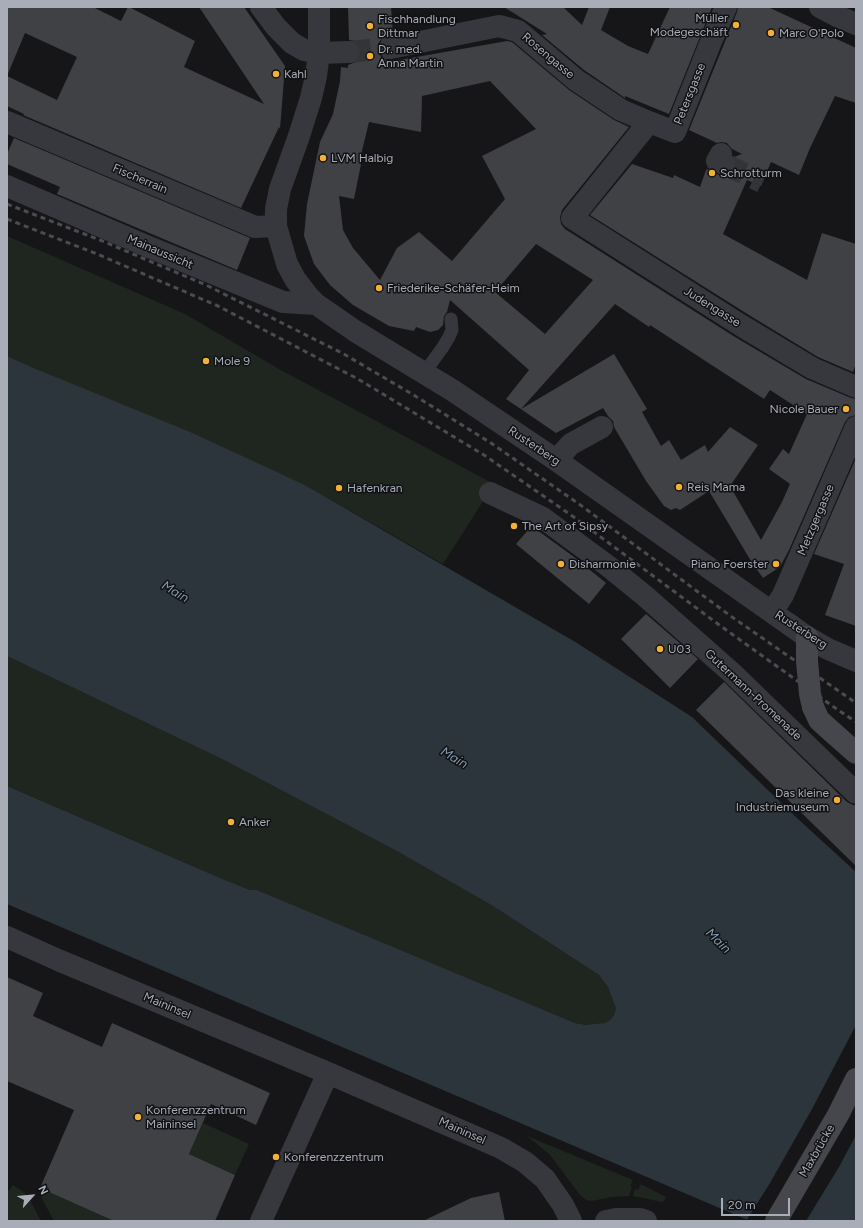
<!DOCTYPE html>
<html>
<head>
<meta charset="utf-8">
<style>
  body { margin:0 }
  #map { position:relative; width:863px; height:1228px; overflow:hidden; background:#161618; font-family:Figtree,sans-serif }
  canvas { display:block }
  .frame { position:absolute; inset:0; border:8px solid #a8adb8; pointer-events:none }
  .north { position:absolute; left:12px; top:1176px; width:40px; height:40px; -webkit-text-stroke:3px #111113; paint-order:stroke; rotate:63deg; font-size:11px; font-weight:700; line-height:16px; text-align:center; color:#a8adb8 }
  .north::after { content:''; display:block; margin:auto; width:14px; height:18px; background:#a8adb8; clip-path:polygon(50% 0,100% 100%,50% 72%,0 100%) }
  .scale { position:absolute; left:721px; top:1198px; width:69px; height:18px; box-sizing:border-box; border:2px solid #a8adb8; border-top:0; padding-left:5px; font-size:12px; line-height:14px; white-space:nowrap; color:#a8adb8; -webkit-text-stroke:3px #111113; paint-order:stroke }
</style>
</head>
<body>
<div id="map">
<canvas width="863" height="1228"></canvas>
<div class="frame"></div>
<div class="north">N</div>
<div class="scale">20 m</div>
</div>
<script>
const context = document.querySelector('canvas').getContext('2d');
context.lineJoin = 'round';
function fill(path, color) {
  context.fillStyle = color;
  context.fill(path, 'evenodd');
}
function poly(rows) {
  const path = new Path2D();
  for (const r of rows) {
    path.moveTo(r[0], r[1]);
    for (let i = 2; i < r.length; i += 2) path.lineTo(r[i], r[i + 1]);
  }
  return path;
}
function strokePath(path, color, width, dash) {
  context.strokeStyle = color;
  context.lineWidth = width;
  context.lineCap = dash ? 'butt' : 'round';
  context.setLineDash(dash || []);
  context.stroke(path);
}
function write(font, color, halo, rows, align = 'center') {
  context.font = font + ' Figtree,sans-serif';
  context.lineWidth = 3;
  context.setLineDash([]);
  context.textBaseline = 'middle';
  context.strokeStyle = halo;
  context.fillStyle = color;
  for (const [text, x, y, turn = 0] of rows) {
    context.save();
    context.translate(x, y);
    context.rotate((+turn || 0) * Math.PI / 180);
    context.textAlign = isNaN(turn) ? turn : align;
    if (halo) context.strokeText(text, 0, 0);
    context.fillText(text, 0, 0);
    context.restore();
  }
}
const green = poly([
  [7,236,185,314,279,369,494,484,443,564,305,485,36,369,7,356],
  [7,656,224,760,395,850,493,906,599,975,608,987,614,998,616,1008,614,1015,610,1020,605,1023,598,1025,586,1025,575,1023,257,890,250,890,225,880,7,786],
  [203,1123,249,1144,235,1175,189,1154],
  [527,1136,633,1180,630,1186,632,1187,629,1196,611,1197,592,1201,586,1200,580,1195,550,1155],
  [641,1184,666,1197,664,1201,662,1202,643,1198,633,1196,635,1189,638,1190],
  [13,1185,25,1193,30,1200,41,1221,7,1221,7,1190,9,1191],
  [40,1188,114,1221,54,1221,41,1197]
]);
const water = poly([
  [7,356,36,369,190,432,305,485,577,643,692,717,798,819,856,872,856,1221,750,1221,7,904,7,786,225,880,250,890,257,890,575,1023,586,1025,605,1023,610,1020,614,1015,616,1008,608,987,599,975,493,906,395,850,224,760,7,656]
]);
const pier = poly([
  [856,1025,856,1135,839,1167,806,1221,746,1221,770,1183,812,1109]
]);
const building = poly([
  [7,7,93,7,121,21,128,7,129,7,195,41,184,67,264,104,199,7,244,7,285,66,280,129,279,127,241,208,23,115,24,114,7,106,7,76,57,100,77,57,25,33,7,76],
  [348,7,391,7,393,35,382,38,378,44,378,51,381,57,386,60,394,60,394,61,507,41,512,42,569,90,614,120,629,127,562,210,560,217,561,224,565,229,735,337,806,379,851,398,856,399,856,415,849,417,845,422,789,550,780,567,763,578,751,561,709,491,680,510,676,508,671,510,664,506,646,481,614,427,613,421,608,416,603,408,556,433,506,399,529,370,450,300,447,312,444,316,443,325,438,330,430,332,416,327,414,331,389,326,353,305,330,285,314,264,304,236,307,204,320,142,333,114,340,81,341,67,348,68,348,65,356,62,360,58,361,52,359,45,355,41,349,40],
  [490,81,536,129,482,156,505,199,452,261,419,232,397,248,380,280,353,248,343,230,339,196,354,199,361,164,359,163,369,122,421,132,422,96],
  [536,244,593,280,545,334,495,292],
  [615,304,649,327,650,325,764,399,770,390,807,414,789,454,783,449,769,469,790,484,782,502,761,540,730,486,758,445,730,427,708,452,705,445,681,460,669,440,661,446,642,412,647,409,614,354,521,409],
  [504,7,563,7,582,25,589,7,610,7,601,30,628,46,648,54,670,7,712,7,669,114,625,96,625,98,584,70,542,35,547,34],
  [738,7,768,7,856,48,856,103,835,96,810,148,799,175,771,162,761,186,747,180,723,234,807,280,822,233,856,244,856,363,853,372,818,357,749,315,590,215,632,164,673,178,674,175,700,187,706,170,708,169,719,175,725,176,731,174,735,169,736,163,734,157,742,154,732,149,727,143,721,142,717,143,689,130,737,12],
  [14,138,250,238,237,270,57,194,60,187,7,164,7,154],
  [856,458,856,626,825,615,844,564,814,554],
  [533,527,574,557,606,583,589,604,516,544,529,529,530,530],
  [646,614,698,659,670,688,621,639],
  [724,682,847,802,853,805,856,805,856,866,696,710],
  [7,977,43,993,33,1016,102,1047,112,1023,270,1093,256,1125,211,1104,189,1154,235,1175,215,1221,114,1221,40,1188,74,1110,7,1081],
  [499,1192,505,1221,423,1221,471,1198]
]);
const streetTunnel = poly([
  [349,52,390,48],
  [724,164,762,182]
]);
const lane = poly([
  [424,373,443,347,449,337,452,330,451,319]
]);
const street = poly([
  [261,7,276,27,292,43,304,50,319,53,349,52],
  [319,7,319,53,316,76,311,98,299,136,280,189,276,209,276,226,287,264,295,279,308,296,316,304,355,331,452,390,556,460,807,637,828,649,856,661],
  [820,7,837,16,856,24],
  [390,48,499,26,518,31,576,80,621,110,649,122,675,132,712,39,726,7],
  [7,122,255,227,276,226],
  [649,122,572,218,742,326,812,368,856,387],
  [721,154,717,161,724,164],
  [7,186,149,247,283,302,316,304],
  [556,460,571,444,602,427],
  [490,493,543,518,608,566,645,596,732,673,856,793],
  [772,612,783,595,856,427],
  [7,937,58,960,328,1073,501,1148,525,1162,545,1179,563,1205,571,1221],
  [261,1221,328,1073],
  [606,1221,616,1219,640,1219,646,1221]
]);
const secondary = poly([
  [813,707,819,720,830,730,856,753],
  [776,1221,838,1115,856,1079]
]);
const rail = poly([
  [7,204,100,240,206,285,342,353,412,394,491,443,579,504,732,617,856,703],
  [7,219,97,254,218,306,358,379,484,455,571,515,722,627,838,710,856,722]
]);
const secondaryBridge = poly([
  [807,637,807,661,810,694,813,707]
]);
const markers = [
  [736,25,4,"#f2b134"],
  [370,26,4,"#f2b134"],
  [771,33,4,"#f2b134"],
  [370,56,4,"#f2b134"],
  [276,74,4,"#f2b134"],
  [323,158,4,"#f2b134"],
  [712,173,4,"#f2b134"],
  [379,288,4,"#f2b134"],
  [206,361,4,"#f2b134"],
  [846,409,4,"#f2b134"],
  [679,487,4,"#f2b134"],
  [339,488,4,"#f2b134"],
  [514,526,4,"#f2b134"],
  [561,564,4,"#f2b134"],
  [776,564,4,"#f2b134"],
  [660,649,4,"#f2b134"],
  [837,800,4,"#f2b134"],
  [231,822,4,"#f2b134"],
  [138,1117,4,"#f2b134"],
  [276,1157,4,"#f2b134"]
];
const poiNames = [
  ["Müller",728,18,"right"],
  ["Modegeschäft",728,32,"right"],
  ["Fischhandlung",378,19],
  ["Dittmar",378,33],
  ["Marc O'Polo",779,33],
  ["Dr. med.",378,49],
  ["Anna Martin",378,63],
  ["Kahl",284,74],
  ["LVM Halbig",331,158],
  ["Schrotturm",720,173],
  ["Friederike-Schäfer-Heim",387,288],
  ["Mole 9",214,361],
  ["Nicole Bauer",838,409,"right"],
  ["Reis Mama",687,487],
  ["Hafenkran",347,488],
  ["The Art of Sipsy",522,526],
  ["Disharmonie",569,564],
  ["Piano Foerster",768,564,"right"],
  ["U03",668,649],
  ["Das kleine",829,793,"right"],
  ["Industriemuseum",829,807,"right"],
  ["Anker",239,822],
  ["Konferenzzentrum",146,1110],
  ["Maininsel",146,1124],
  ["Konferenzzentrum",284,1157]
];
const streetNames = [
  ["Rosengasse",548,56,40],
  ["Petersgasse",690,94,-68],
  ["Fischerrain",140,179,23],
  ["Mainaussicht",160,252,23],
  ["Judengasse",712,307,32],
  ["Rusterberg",534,446,34],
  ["Metzgergasse",816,520,-67],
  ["Rusterberg",801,630,33],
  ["Gutermann-Promenade",753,695,43],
  ["Maininsel",167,1006,23],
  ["Maininsel",462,1131,24],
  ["Maxbrücke",817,1151,-60]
];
const waterNames = [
  ["Main",175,592,31],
  ["Main",454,758,31],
  ["Main",718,941,45]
];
fill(green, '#1e261f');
fill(water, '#2c353c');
fill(pier, '#161618');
fill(building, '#404145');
strokePath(streetTunnel, '#333438', 22, [22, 11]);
strokePath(lane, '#37383d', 13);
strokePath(street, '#37383d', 22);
strokePath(secondary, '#45474d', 22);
strokePath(rail, '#4a4c52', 3, [5, 4]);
strokePath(secondaryBridge, '#45474d', 22);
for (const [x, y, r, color] of markers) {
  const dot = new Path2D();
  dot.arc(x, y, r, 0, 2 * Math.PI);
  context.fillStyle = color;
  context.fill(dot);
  strokePath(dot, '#111113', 1.5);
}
write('12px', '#a8adb8', '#111113', poiNames, 'left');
write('12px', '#a8adb8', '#111113', streetNames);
write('italic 13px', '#7f9bb3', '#111113', waterNames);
</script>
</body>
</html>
